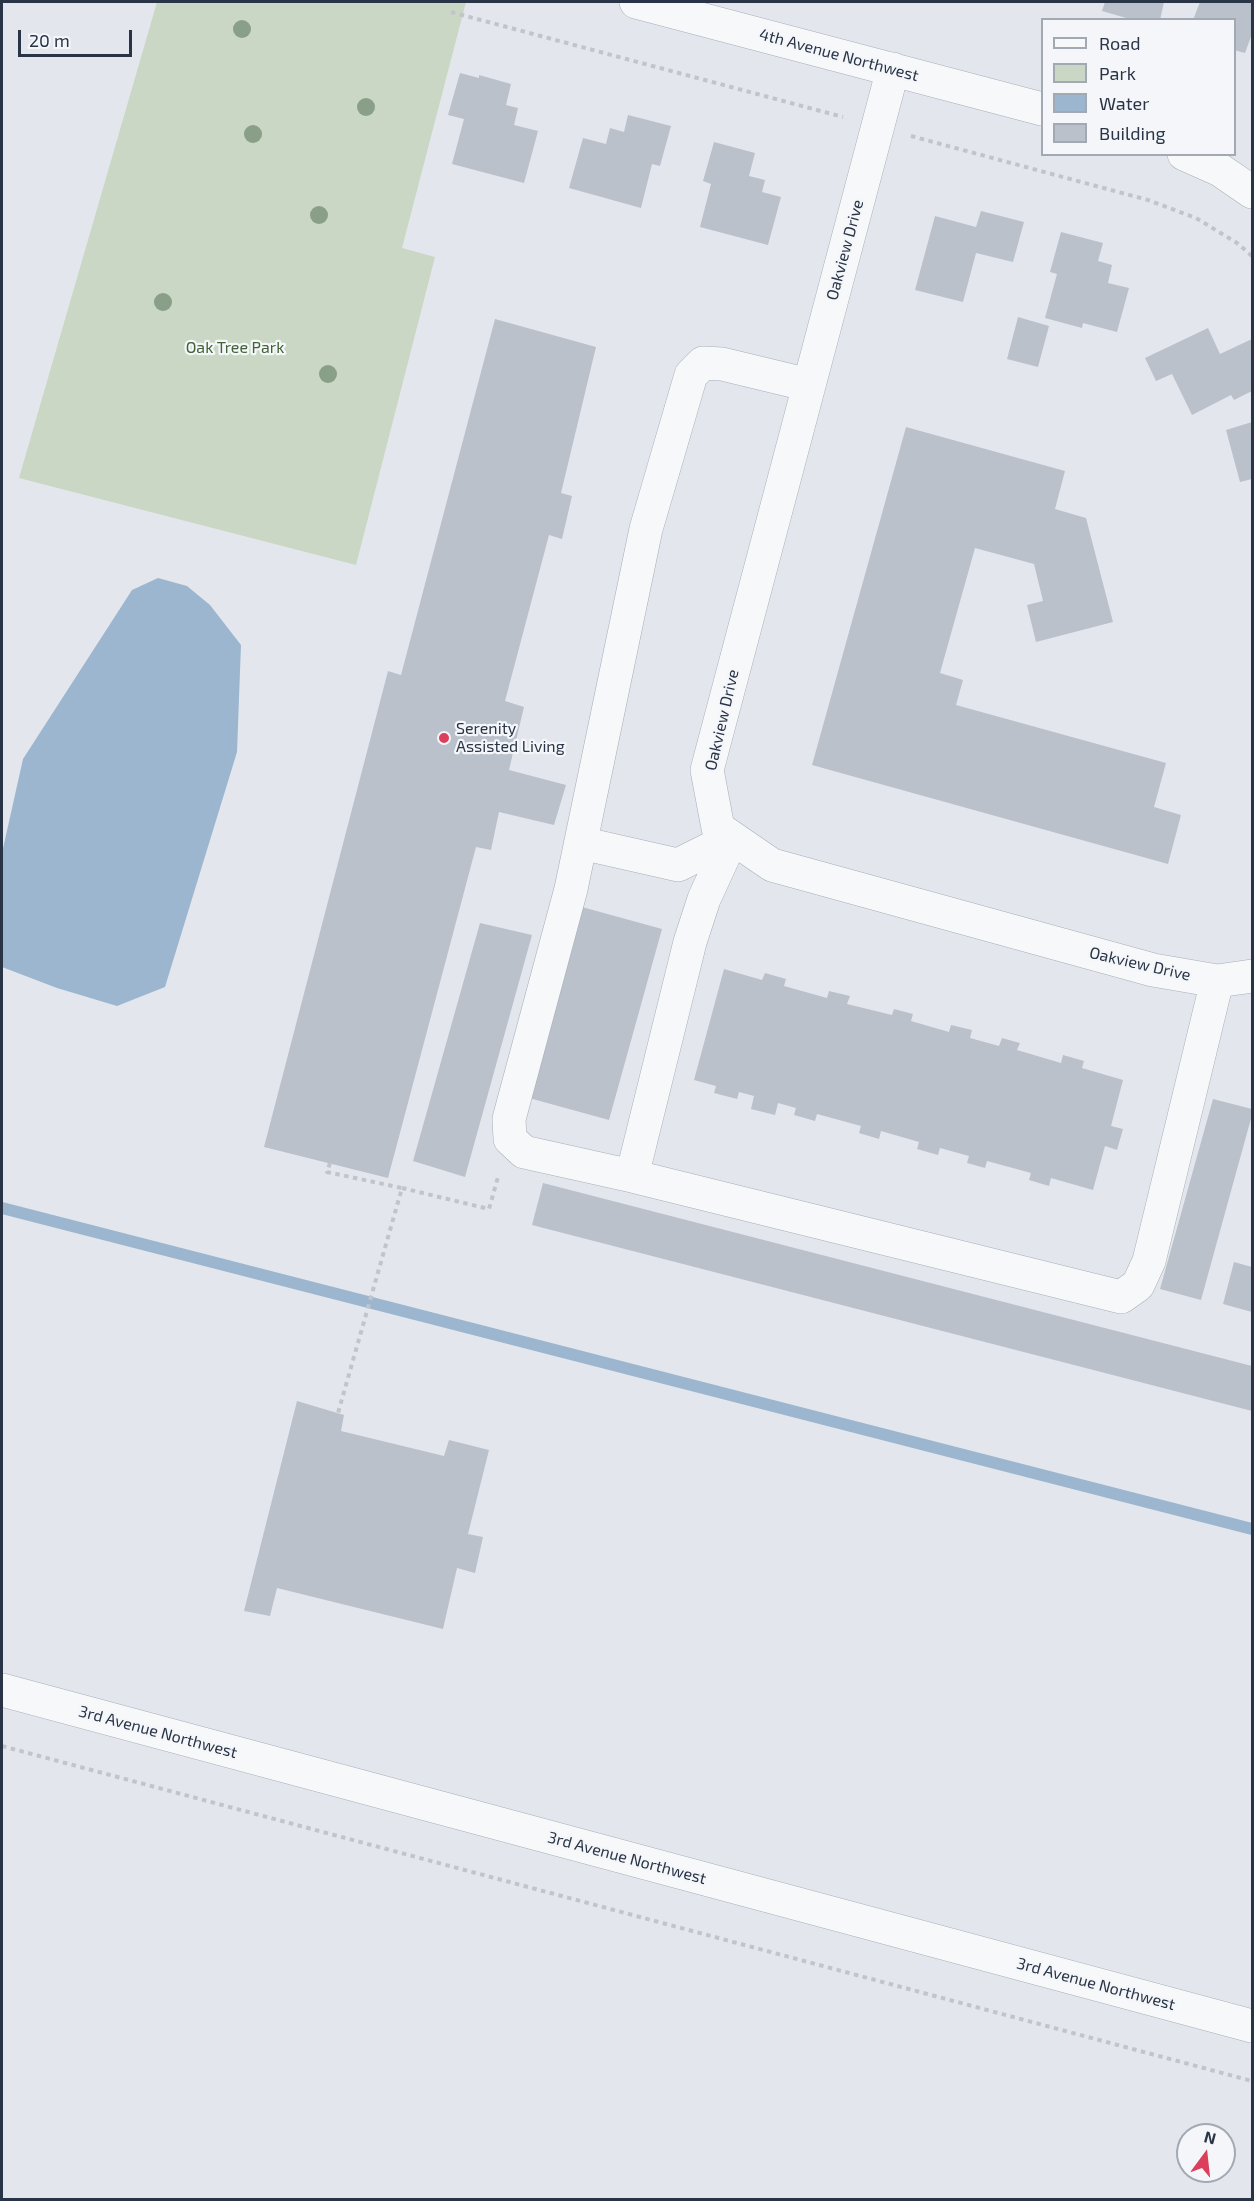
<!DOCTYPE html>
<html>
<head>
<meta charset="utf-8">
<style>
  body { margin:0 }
  #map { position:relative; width:1254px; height:2201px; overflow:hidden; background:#e3e7ed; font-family:"Exo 2",sans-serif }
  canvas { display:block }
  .frame { position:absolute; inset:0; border:3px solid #293547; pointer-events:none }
  .legend { position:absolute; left:1041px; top:18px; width:195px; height:138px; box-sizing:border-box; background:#f4f6f9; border:2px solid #a3a9b2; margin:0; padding:8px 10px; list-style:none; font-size:18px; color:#293547 }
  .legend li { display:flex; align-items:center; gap:12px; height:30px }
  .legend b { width:30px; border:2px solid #a3a9b2 }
  .north { position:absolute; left:1176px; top:2123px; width:60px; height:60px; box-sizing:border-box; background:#f4f6f9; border:2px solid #a3a9b2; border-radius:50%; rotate:15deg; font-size:16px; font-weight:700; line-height:24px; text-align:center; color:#293547 }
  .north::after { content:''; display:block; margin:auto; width:21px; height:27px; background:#db3f5c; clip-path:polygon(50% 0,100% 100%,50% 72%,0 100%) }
  .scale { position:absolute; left:18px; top:30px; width:114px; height:27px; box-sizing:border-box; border:3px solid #293547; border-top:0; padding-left:8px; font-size:18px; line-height:21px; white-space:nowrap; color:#293547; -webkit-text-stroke:4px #f4f6f9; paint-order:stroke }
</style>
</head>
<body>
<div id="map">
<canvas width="1254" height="2201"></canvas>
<div class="frame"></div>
<ul class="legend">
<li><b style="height:8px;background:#f7f8fa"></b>Road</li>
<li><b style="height:16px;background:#c9d7c4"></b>Park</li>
<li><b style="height:16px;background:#9cb6cf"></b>Water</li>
<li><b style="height:16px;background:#bac1cb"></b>Building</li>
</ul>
<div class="north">N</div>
<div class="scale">20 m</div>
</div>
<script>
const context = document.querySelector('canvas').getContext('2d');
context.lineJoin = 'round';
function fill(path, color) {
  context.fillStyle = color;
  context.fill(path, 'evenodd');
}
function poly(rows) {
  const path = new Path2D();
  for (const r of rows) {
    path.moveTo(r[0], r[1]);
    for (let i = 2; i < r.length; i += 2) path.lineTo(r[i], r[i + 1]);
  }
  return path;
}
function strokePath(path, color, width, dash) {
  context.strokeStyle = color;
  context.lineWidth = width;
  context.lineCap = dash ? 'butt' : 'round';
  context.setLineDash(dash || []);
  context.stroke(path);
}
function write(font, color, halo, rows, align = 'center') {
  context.font = font + ' "Exo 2",sans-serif';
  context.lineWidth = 4.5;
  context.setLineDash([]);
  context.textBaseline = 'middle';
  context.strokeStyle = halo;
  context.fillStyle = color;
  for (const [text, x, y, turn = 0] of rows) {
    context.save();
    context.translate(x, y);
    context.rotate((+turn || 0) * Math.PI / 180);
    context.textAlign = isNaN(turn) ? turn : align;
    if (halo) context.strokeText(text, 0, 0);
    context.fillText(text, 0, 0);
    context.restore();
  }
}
const green = poly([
  [157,2,466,2,402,248,435,257,356,565,19,478]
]);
const water = poly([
  [158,578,187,586,210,605,241,645,237,752,165,987,117,1006,57,988,2,967,2,853,23,759,132,590]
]);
const stream = poly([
  [2,1208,1252,1529]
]);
const building = poly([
  [1105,2,1164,2,1160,20,1133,20,1102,11],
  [1200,2,1252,2,1252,34,1245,53,1234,50,1234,20,1193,20],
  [460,73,479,78,479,75,511,84,506,105,518,108,514,125,538,131,524,183,452,164,464,119,448,115],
  [628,115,671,126,660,166,652,164,641,208,569,188,583,138,606,144,610,128,624,132],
  [714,142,755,153,749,176,765,180,762,192,781,197,768,245,700,227,711,184,703,181],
  [981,211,1024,222,1013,262,976,253,963,302,915,290,935,216,976,227],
  [1061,232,1103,243,1098,261,1112,265,1108,283,1129,288,1117,332,1083,323,1082,328,1045,318,1057,274,1050,272],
  [1018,317,1049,326,1038,367,1007,359],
  [495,319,596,347,561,493,572,496,562,539,549,535,505,701,524,707,509,770,566,785,554,825,499,812,491,850,476,847,388,1178,264,1147,388,671,401,675],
  [1208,328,1220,354,1252,339,1252,391,1234,400,1231,395,1192,415,1172,374,1156,381,1145,358],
  [1252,422,1252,479,1240,482,1226,430],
  [906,427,1065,471,1055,509,1086,518,1113,622,1036,642,1027,605,1043,601,1034,564,975,548,940,673,963,680,956,705,1166,763,1154,807,1181,815,1168,864,812,765],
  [582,907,662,929,609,1120,529,1098],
  [480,923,532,935,465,1177,413,1161],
  [724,969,762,980,765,973,786,979,784,986,827,998,829,991,850,996,847,1004,892,1015,894,1009,913,1014,911,1021,949,1032,951,1025,972,1030,970,1038,999,1046,1002,1038,1020,1043,1017,1050,1061,1063,1063,1055,1084,1061,1082,1068,1123,1080,1111,1126,1123,1129,1117,1150,1105,1146,1093,1190,1051,1178,1049,1186,1029,1180,1031,1173,987,1161,985,1168,967,1163,969,1156,940,1148,938,1155,917,1149,919,1142,881,1131,879,1139,859,1133,861,1126,817,1114,815,1121,794,1115,796,1108,778,1103,775,1115,751,1109,754,1096,739,1092,737,1099,714,1093,716,1086,694,1080],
  [1213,1099,1252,1109,1252,1115,1201,1300,1160,1289],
  [543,1183,1252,1366,1252,1411,532,1225],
  [1234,1262,1252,1267,1252,1312,1223,1304],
  [297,1401,344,1415,341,1431,444,1456,449,1440,489,1450,468,1534,483,1537,475,1573,457,1568,443,1629,277,1588,270,1616,244,1611]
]);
const path = poly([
  [451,12,843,117],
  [911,136,1148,200,1196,218,1237,243,1252,256],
  [330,1163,327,1172,402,1188,338,1413],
  [402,1188,489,1209,498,1177],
  [2,1746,1252,2081]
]);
const minor = poly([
  [636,2,1042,109],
  [893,69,707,770,718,828,772,865,1153,970,1217,981,1252,976],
  [1184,154,1220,170,1252,192],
  [732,838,704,899,690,942,632,1176,1121,1297,1138,1285,1149,1261,1217,981],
  [581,843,678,865,732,838],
  [632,1176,524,1152,510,1139,509,1119,571,889,646,529,691,375,703,363,722,364,809,385],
  [2,1690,1252,2026]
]);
const trees = [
  [242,29],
  [366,107],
  [253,134],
  [319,215],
  [163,302],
  [328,374]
];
const markers = [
  [444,738,6,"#db3f5c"]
];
const streetNames = [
  ["4th Avenue Northwest",839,55,15],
  ["Oakview Drive",845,250,-75],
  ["Oakview Drive",722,720,-77],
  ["Oakview Drive",1140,964,13],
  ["3rd Avenue Northwest",158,1732,15],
  ["3rd Avenue Northwest",627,1858,15],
  ["3rd Avenue Northwest",1096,1984,15]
];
const parkNames = [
  ["Oak Tree Park",235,348]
];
const poiNames = [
  ["Serenity",456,729],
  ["Assisted Living",456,747]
];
fill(green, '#c9d7c4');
fill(water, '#9cb6cf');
strokePath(stream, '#9cb6cf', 12);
fill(building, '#bac1cb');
strokePath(minor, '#a7aeb8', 34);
strokePath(path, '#c1c5cb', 4, [4.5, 4.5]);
strokePath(minor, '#f7f8fa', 33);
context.fillStyle = '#899f88';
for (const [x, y] of trees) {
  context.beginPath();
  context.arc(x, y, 9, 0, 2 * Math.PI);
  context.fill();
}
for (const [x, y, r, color] of markers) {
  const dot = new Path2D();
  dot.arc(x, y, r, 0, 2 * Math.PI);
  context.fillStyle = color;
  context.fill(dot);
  strokePath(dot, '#f4f6f9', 2);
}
write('16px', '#293547', '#f4f6f9', streetNames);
write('16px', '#406435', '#f4f6f9', parkNames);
write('16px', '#293547', '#f4f6f9', poiNames, 'left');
</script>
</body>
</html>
